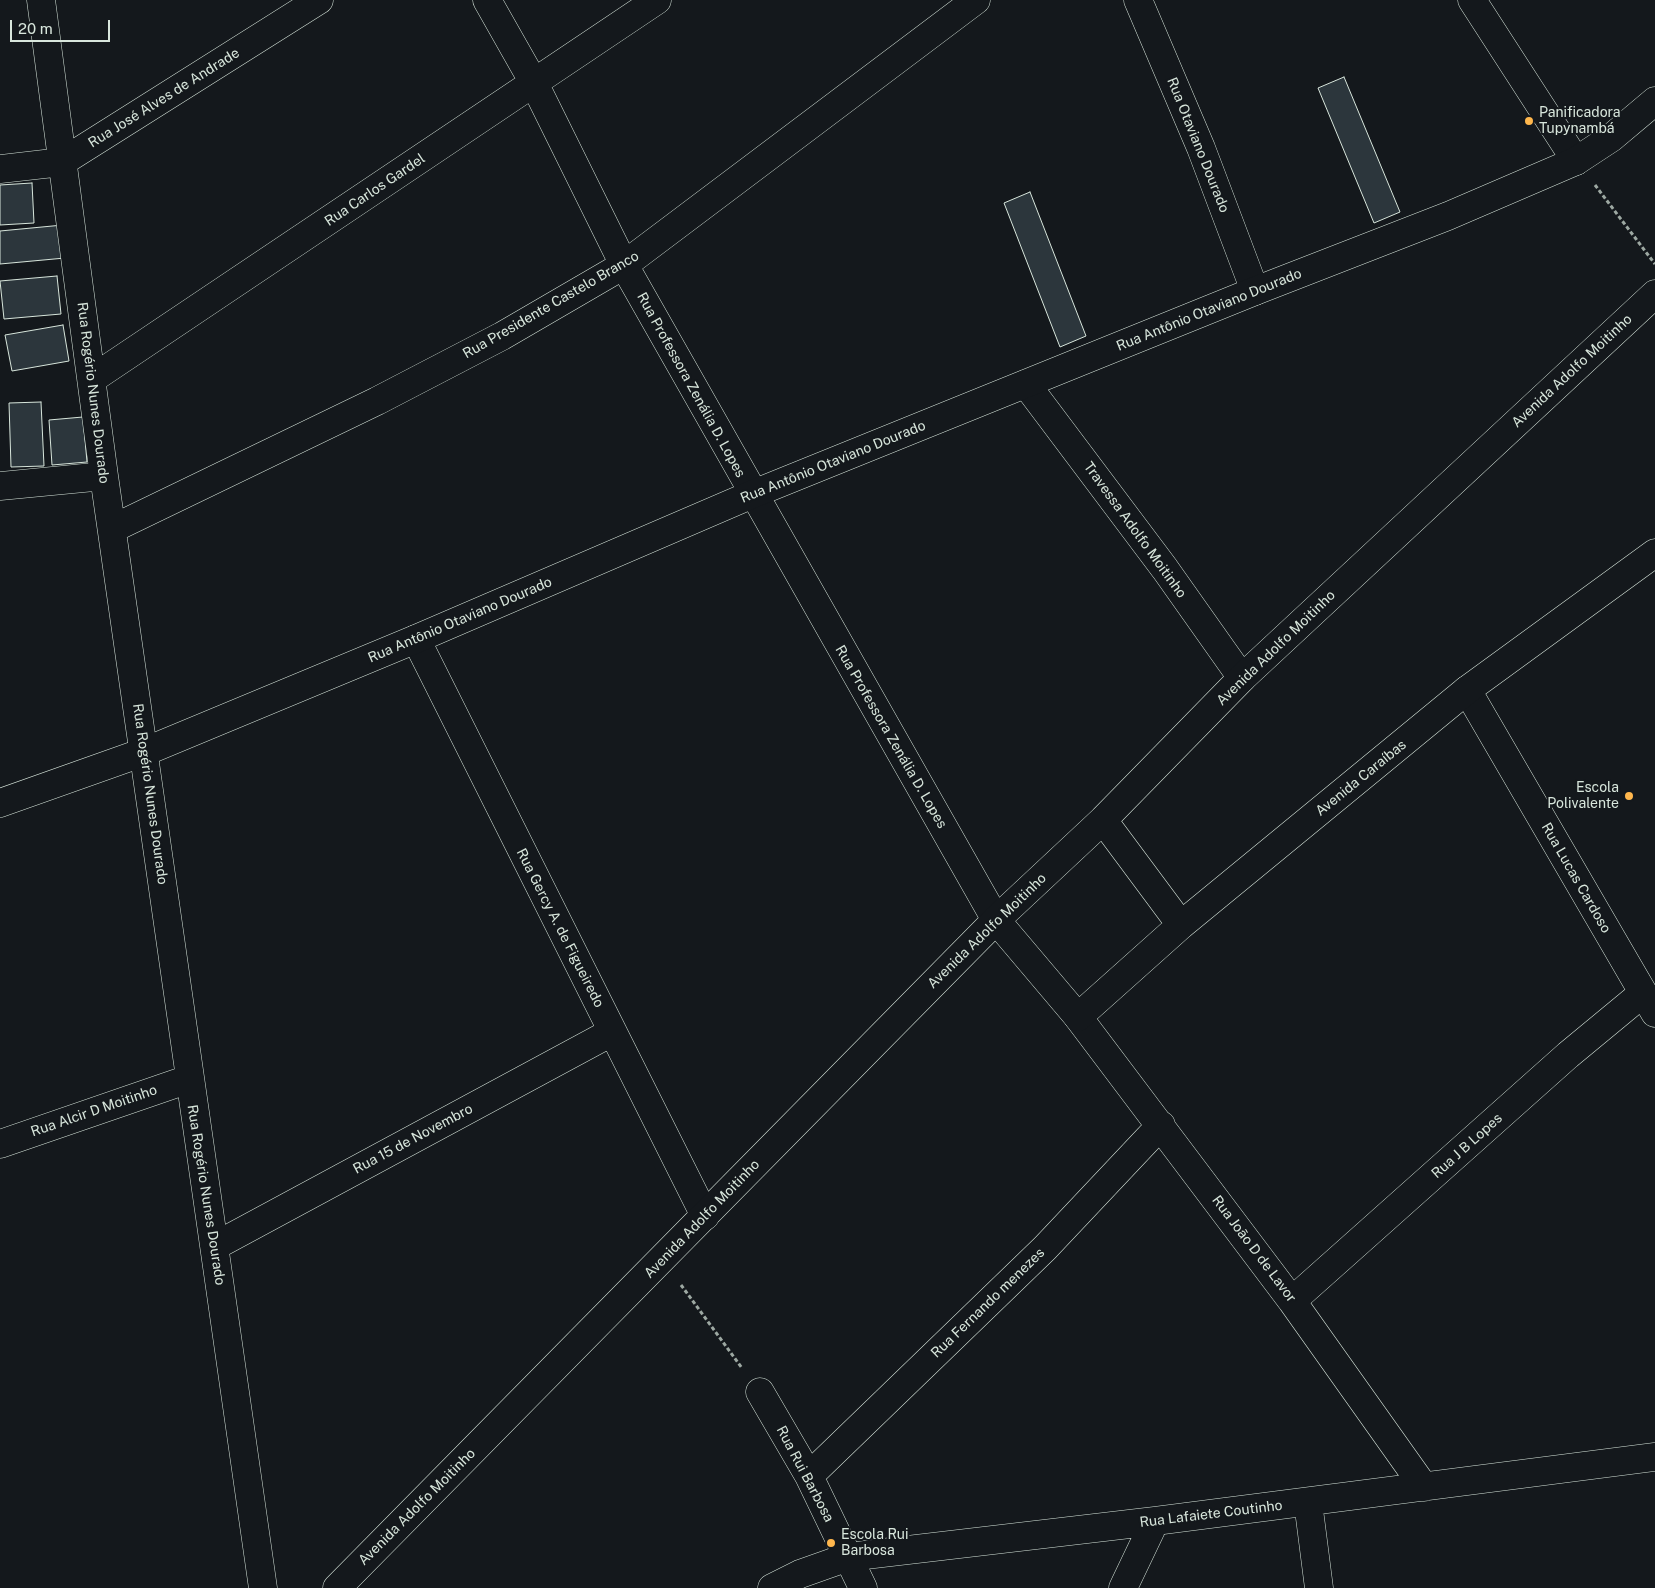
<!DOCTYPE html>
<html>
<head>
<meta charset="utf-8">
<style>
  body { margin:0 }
  #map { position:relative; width:1655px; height:1588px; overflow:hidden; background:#14181c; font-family:"Public Sans",sans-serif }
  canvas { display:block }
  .scale { position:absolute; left:10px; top:20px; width:100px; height:22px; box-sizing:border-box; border:2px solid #d8e6dc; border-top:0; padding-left:6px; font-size:15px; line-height:18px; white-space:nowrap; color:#d8e6dc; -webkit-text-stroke:4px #14181c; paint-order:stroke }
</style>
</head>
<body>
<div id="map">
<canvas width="1655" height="1588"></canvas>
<div class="scale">20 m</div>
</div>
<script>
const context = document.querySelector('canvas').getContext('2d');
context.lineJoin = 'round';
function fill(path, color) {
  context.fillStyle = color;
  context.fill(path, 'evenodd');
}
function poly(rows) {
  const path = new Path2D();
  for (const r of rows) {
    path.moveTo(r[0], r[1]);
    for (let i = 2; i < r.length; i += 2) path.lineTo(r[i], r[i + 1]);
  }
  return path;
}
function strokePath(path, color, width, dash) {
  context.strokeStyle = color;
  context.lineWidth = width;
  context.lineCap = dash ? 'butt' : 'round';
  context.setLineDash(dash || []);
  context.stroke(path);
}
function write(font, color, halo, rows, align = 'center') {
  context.font = font + ' "Public Sans",sans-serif';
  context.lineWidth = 4;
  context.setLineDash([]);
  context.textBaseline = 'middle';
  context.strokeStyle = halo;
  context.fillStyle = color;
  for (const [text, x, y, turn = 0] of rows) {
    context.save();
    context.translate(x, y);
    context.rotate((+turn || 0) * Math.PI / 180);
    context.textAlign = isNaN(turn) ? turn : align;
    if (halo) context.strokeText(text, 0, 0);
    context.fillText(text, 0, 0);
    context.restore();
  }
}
const building = poly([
  [1344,77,1400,212,1374,223,1318,88,1344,77],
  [32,183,34,223,0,225,0,185,32,183],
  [1030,192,1086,336,1060,347,1004,203,1030,192],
  [63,225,65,258,0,264,0,231,63,225],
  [57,276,61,314,4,319,0,281,57,276],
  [63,325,69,361,12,371,5,335,63,325],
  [41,402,44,466,11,467,9,403,41,402],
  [83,417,87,462,52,465,49,420,83,417]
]);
const path = poly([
  [1595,185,1655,264],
  [681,1285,742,1368]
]);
const street = poly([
  [41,0,104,476,263,1588],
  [487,0,534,83,624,265,996,920],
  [1138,0,1201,148,1255,291],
  [1472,0,1576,161],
  [0,169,62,162,319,0],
  [92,379,657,0],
  [1026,384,1165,569,1242,678],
  [0,486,104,476],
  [112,529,377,401,502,336,624,265,976,0],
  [416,639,705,1216],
  [1467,690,1655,1013],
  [1078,1017,1292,1301,1424,1487],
  [0,1144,189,1079],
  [215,1246,612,1032],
  [1292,1301,1568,1055,1643,993],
  [760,1392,809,1476,863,1588],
  [809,1476,1045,1248,1161,1125],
  [1308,1502,1319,1588],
  [772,1588,800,1574,848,1557,1155,1521,1655,1457],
  [1123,1588,1155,1521]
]);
const secondary = poly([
  [0,803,144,752,416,639,753,494,1255,291,1448,216,1576,161,1611,138,1655,101],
  [1103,820,1181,925],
  [996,920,1078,1017,1181,925,1467,690,1655,553],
  [337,1588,996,920,1103,820,1242,678,1655,294]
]);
const markers = [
  [1529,121,5,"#ffb74d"],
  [1629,796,5,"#ffb74d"],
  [831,1543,5,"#ffb74d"]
];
const streetNames = [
  ["Rua José Alves de Andrade",164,98,-32],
  ["Rua Otaviano Dourado",1198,145,68],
  ["Rua Carlos Gardel",375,190,-34],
  ["Rua Presidente Castelo Branco",551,305,-30],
  ["Rua Antônio Otaviano Dourado",1209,310,-22],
  ["Avenida Adolfo Moitinho",1572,371,-43],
  ["Rua Professora Zenália D. Lopes",691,385,61],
  ["Rua Rogério Nunes Dourado",93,393,83],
  ["Rua Antônio Otaviano Dourado",833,462,-22],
  ["Travessa Adolfo Moitinho",1135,530,54],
  ["Rua Antônio Otaviano Dourado",460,620,-23],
  ["Avenida Adolfo Moitinho",1276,648,-44],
  ["Rua Professora Zenália D. Lopes",891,737,60],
  ["Avenida Caraíbas",1361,778,-39],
  ["Rua Rogério Nunes Dourado",150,794,82],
  ["Rua Lucas Cardoso",1576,878,60],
  ["Rua Gercy A. de Figueiredo",560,928,63],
  ["Avenida Adolfo Moitinho",987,931,-44],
  ["Rua Alcir D Moitinho",94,1111,-19],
  ["Rua 15 de Novembro",413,1139,-28],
  ["Rua J B Lopes",1467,1146,-42],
  ["Rua Rogério Nunes Dourado",206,1195,81],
  ["Avenida Adolfo Moitinho",702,1219,-46],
  ["Rua João D de Lavor",1254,1249,53],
  ["Rua Fernando menezes",988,1303,-44],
  ["Rua Rui Barbosa",805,1474,62],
  ["Avenida Adolfo Moitinho",417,1507,-45],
  ["Rua Lafaiete Coutinho",1211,1514,-7]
];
const poiNames = [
  ["Panificadora",1539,113],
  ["Tupynambá",1539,129],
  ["Escola",1619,788,"right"],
  ["Polivalente",1619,804,"right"],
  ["Escola Rui",841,1535],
  ["Barbosa",841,1551]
];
fill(building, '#2c363c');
strokePath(building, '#d8e6dc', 1);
strokePath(street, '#d8e6dc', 29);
strokePath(secondary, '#d8e6dc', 29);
strokePath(path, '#9da8a2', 3, [4, 2.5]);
strokePath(street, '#14181c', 28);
strokePath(secondary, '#14181c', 28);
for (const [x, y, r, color] of markers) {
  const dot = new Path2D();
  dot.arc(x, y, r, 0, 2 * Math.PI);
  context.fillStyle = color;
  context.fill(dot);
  strokePath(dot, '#14181c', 2);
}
write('14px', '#d8e6dc', '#14181c', streetNames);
write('14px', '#d8e6dc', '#14181c', poiNames, 'left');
</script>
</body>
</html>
